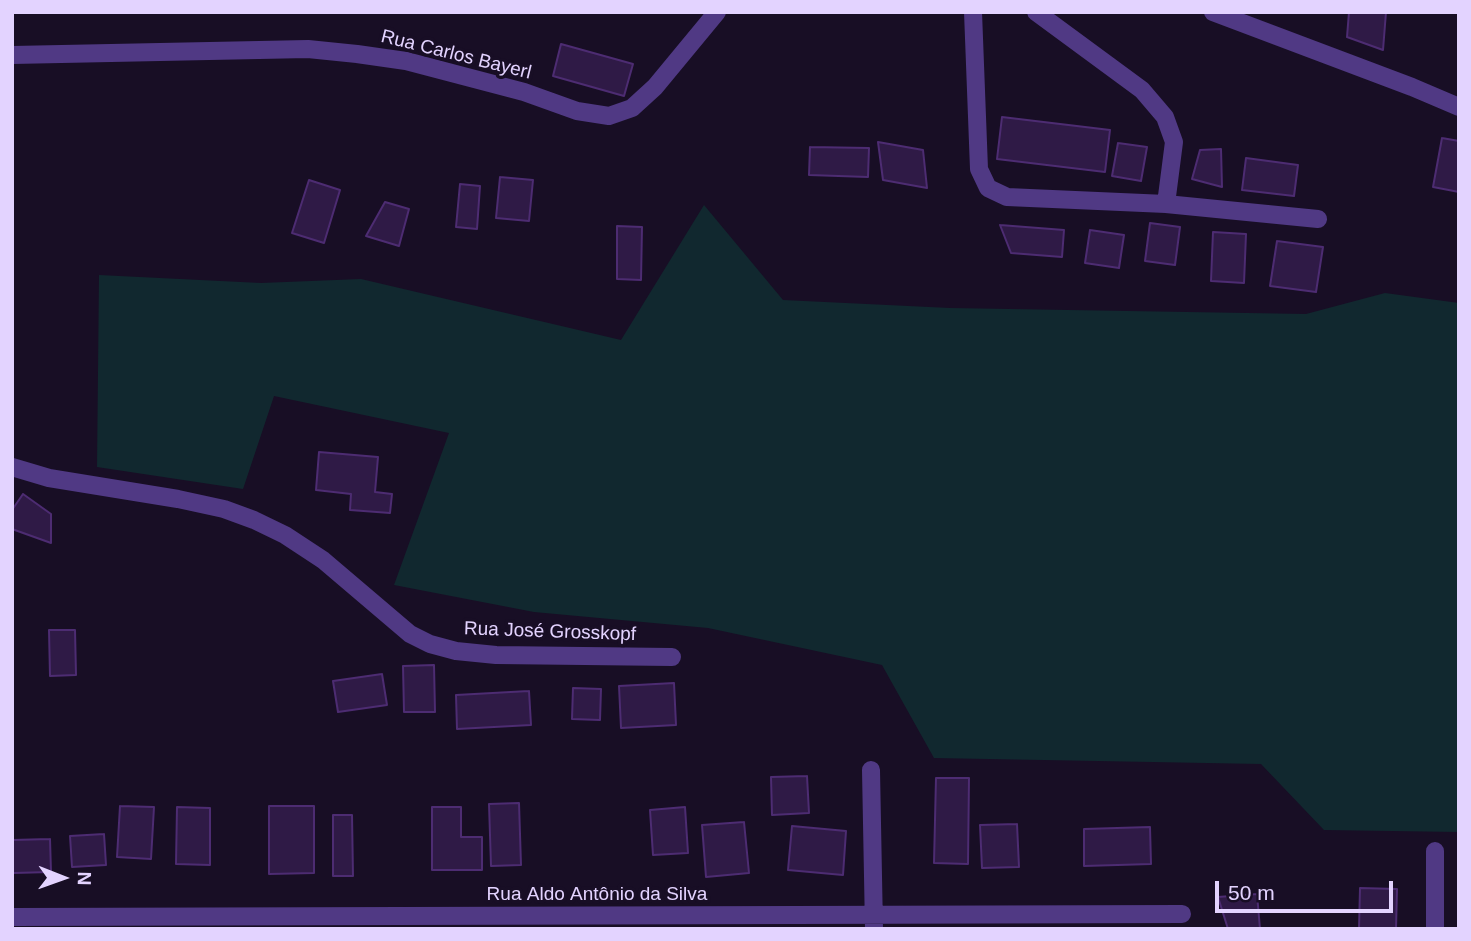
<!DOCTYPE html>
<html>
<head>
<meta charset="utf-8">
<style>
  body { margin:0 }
  #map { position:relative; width:1471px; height:941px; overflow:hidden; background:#180e25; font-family:Helvetica,sans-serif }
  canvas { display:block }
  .frame { position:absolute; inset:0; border:14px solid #e3d3ff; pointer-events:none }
  .north { position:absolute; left:28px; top:843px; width:70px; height:70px; -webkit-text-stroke:5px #180e25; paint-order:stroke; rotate:91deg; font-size:19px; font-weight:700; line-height:28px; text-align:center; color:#e3d3ff }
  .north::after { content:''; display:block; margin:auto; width:24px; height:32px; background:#e3d3ff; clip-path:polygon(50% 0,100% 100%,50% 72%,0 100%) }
  .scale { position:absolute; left:1215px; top:881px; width:178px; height:32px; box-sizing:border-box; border:4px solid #e3d3ff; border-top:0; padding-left:9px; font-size:21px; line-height:24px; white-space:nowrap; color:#e3d3ff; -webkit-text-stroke:5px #180e25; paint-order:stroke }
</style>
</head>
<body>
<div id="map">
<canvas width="1471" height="941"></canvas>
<div class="frame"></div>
<div class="north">N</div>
<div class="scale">50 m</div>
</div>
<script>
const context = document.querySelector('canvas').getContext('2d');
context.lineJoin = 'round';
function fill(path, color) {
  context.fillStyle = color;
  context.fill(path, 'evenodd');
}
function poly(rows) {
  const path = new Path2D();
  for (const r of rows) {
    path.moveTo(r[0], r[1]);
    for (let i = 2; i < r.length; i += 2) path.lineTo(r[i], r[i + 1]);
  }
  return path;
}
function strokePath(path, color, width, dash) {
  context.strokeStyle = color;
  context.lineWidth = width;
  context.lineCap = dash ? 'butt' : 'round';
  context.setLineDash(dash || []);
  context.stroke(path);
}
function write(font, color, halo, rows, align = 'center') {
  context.font = font + ' Helvetica,sans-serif';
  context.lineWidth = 7;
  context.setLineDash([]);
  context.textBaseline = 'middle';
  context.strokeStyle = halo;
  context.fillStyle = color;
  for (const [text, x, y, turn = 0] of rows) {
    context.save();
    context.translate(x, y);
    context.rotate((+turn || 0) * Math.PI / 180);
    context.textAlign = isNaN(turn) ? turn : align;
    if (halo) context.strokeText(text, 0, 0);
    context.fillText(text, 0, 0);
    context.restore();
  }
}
const green = poly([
  [704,205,783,300,950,308,1306,314,1385,293,1459,303,1459,832,1324,830,1261,764,934,758,882,665,708,628,534,612,394,585,449,433,274,396,243,489,97,467,99,275,261,283,361,279,621,340]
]);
const building = poly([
  [1349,12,1386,12,1383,50,1347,37,1349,12],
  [561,44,633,64,624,96,553,76,561,44],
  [1002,117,1110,130,1105,172,997,159,1002,117],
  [1442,138,1459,141,1459,192,1433,187,1442,138],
  [878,142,923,150,927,188,883,180,878,142],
  [1118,143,1147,147,1141,181,1112,176,1118,143],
  [810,147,869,148,868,177,809,175,810,147],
  [1221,149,1222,187,1192,179,1200,150,1221,149],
  [1246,158,1298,165,1294,196,1242,190,1246,158],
  [500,177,533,180,529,221,496,218,500,177],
  [309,180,340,190,324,243,292,233,309,180],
  [460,184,480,186,477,229,456,227,460,184],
  [385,202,409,209,399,246,366,236,385,202],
  [1150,223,1180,227,1175,265,1145,261,1150,223],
  [1000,225,1064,230,1062,257,1011,253,1000,225],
  [617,226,642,227,641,280,617,279,617,226],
  [1090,230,1124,235,1119,268,1085,263,1090,230],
  [1213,232,1246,234,1244,283,1211,281,1213,232],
  [1277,241,1323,247,1316,292,1270,286,1277,241],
  [319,452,378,457,375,492,392,494,390,513,350,510,351,494,316,490,319,452],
  [23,494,51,514,51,543,12,529,12,510,23,494],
  [49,630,75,630,76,675,50,676,49,630],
  [434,665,435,712,404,712,403,666,434,665],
  [382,674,387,705,338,712,333,681,382,674],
  [674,683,676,725,621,728,619,686,674,683],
  [573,688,601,689,600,720,572,719,573,688],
  [529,691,531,725,457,729,456,695,529,691],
  [807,776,809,813,772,815,771,777,807,776],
  [936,778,969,778,968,864,934,863,936,778],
  [519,803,521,865,491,866,489,804,519,803],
  [120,806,154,807,151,859,117,857,120,806],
  [269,806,314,806,314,873,269,874,269,806],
  [177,807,210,808,210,865,176,864,177,807],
  [432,807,461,807,461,837,482,837,482,870,432,870,432,807],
  [685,807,688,853,653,855,650,810,685,807],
  [333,815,352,815,353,876,333,876,333,815],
  [744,822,749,873,706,877,702,825,744,822],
  [1017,824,1019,867,982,868,980,825,1017,824],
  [792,826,846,831,843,875,788,870,792,826],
  [1150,827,1151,864,1084,866,1084,829,1150,827],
  [104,834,106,865,72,867,70,836,104,834],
  [50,839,51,872,13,873,12,840,50,839],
  [1360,888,1397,889,1396,929,1359,929,1360,888],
  [1257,894,1260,929,1228,929,1218,897,1257,894]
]);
const minor = poly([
  [973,12,979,169,988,188,1007,197,1166,204,1318,219],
  [1036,12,1142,90,1165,117,1174,142,1166,204],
  [1213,12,1412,87,1459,107],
  [12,55,308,49,357,54,406,61,524,92,577,111,609,116,632,108,655,87,717,12],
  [12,467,49,478,178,499,224,509,254,520,285,535,323,560,410,634,430,644,456,651,496,655,672,657],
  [871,770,874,929],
  [1435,851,1435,929],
  [12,917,1182,914]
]);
const streetNames = [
  ["Rua Carlos Bayerl",456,55,14],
  ["Rua José Grosskopf",550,632,2],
  ["Rua Aldo Antônio da Silva",597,895]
];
fill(green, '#11282f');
fill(building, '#2f1a46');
strokePath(building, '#4d2c72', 2);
strokePath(minor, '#503984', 18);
write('19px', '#e3d3ff', '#180e25', streetNames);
</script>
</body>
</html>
